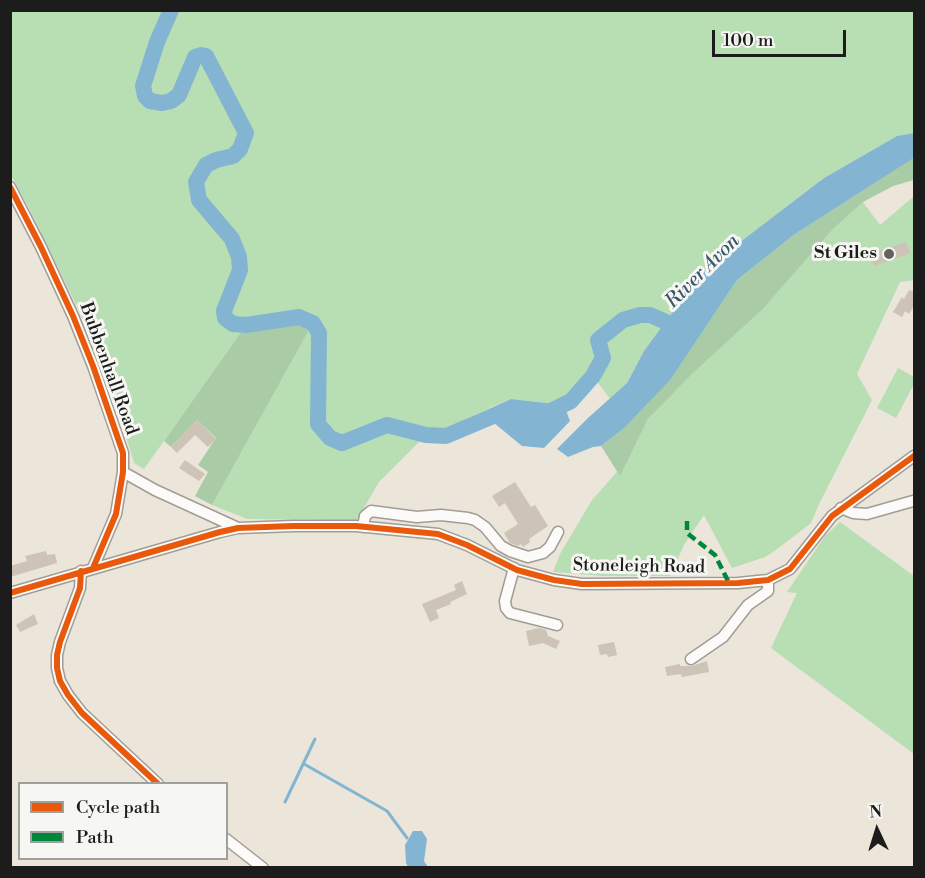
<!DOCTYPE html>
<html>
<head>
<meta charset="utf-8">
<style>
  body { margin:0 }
  #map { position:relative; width:925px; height:878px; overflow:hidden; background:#ebe5da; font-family:"Libre Bodoni",serif }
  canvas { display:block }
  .frame { position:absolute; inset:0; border:12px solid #1c1c1c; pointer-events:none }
  .legend { position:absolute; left:18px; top:782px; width:210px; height:78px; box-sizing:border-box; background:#f6f6f2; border:2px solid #9f9f9c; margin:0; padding:8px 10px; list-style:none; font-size:18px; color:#1c1c1c }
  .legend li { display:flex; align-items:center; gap:12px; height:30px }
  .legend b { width:30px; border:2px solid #9f9f9c }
  .north { position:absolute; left:847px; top:800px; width:60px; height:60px; -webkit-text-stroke:4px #f6f6f2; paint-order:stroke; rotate:356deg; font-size:16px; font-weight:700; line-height:24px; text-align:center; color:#1c1c1c }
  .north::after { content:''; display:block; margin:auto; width:21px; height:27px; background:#1c1c1c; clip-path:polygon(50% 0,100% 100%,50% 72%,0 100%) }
  .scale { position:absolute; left:712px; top:30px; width:134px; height:27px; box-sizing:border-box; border:3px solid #1c1c1c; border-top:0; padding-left:8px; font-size:18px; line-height:21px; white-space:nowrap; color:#1c1c1c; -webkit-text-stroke:4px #f6f6f2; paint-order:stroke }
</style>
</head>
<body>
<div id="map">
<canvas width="925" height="878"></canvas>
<div class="frame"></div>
<ul class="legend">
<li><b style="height:8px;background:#e8590c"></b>Cycle path</li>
<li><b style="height:8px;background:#00873e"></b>Path</li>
</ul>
<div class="north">N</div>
<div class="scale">100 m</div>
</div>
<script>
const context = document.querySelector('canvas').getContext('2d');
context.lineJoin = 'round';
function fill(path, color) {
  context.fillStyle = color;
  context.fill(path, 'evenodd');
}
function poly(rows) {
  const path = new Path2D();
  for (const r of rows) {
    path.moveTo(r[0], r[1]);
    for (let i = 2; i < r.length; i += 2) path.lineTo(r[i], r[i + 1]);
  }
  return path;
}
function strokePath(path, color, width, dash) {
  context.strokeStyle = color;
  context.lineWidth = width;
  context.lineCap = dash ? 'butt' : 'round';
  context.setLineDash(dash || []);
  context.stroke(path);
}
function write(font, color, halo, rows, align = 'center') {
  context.font = font + ' "Libre Bodoni",serif';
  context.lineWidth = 6;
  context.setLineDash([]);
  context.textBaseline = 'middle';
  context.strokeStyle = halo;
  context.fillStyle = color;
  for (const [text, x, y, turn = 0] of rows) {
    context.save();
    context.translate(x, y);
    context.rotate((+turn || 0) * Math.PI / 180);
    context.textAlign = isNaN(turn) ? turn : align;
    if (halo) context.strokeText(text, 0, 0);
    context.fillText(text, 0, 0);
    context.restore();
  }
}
const green = poly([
  [10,11,914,11,914,133,897,136,824,178,710,265,682,299,644,351,627,383,610,399,593,376,571,401,564,405,511,399,489,408,488,418,446,436,426,435,379,482,357,520,247,519,212,505,313,323,281,319,246,325,144,469,134,463,103,360,29,208,11,175],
  [913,197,914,280,900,282,857,374,872,400,819,504,811,523,776,550,765,557,732,568,704,515,684,545,670,576,603,576,553,572,560,554,592,500,617,472,620,475,648,419,692,374,762,310,833,229,863,202,880,225],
  [898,368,914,377,914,384,896,418,877,408],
  [840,522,914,576,914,754,771,648,797,593,787,592,825,536]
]);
const forest = poly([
  [914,157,914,180,893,186,863,202,833,229,762,310,692,374,648,419,620,476,601,446,623,429,707,324,737,280,795,234],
  [299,317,313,323,212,505,195,496,208,472,198,465,216,438,197,420,171,447,164,441,246,325]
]);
const water = poly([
  [914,133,914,157,912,159,795,234,737,280,670,380,623,429,601,446,593,447,568,457,557,449,588,418,627,383,644,351,682,299,710,265,824,178,897,136],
  [511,399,564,405,570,421,544,448,522,446,488,418,489,409],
  [413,831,422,831,427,839,424,861,428,867,408,867,406,863,405,845]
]);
const stream = poly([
  [304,764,387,811,407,838],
  [285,802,315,739]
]);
const river = poly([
  [171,10,157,42,143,86,145,96,150,101,162,103,171,101,179,95,195,57,201,55,206,56,246,133,240,149,233,156,216,160,206,165,196,182,199,200,232,239,239,257,240,270,224,311,225,318,233,324,246,325,299,317,313,323,319,333,318,424,330,438,342,443,387,425,426,435,446,436,503,412,509,413],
  [545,414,571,401,593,376,603,358,598,340,623,320,640,315,650,315,680,328,684,324]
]);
const building = poly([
  [906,242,910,253,874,266,868,250,875,248,877,252],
  [909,290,915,292,915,304,909,314,905,311,902,317,893,312,902,297,904,299],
  [197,420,216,439,208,447,195,435,177,453,171,447],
  [185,460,205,474,199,481,179,468],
  [515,482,531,507,535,505,548,526,529,539,530,542,523,547,521,544,518,546,510,543,504,533,518,524,505,503,499,507,492,496],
  [46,551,47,555,55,554,57,563,10,577,10,566,27,561,25,556],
  [462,581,467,594,450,602,451,604,436,610,439,618,430,622,422,604,456,590,454,585],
  [34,614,38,624,20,632,16,625],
  [539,628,546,630,548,636,560,641,556,649,543,643,529,646,526,631],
  [614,642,617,655,608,657,607,654,600,655,598,645],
  [707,661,709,672,682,677,681,674,667,676,665,667,680,664,680,666,692,666]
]);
const minor = poly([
  [10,187,41,247,73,316,93,366,123,453,123,472,116,514,93,568],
  [123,472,155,490,238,528],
  [841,508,853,513,867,514,913,501],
  [363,527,365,516,371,511,417,517,441,515,468,518,475,520,485,527,501,546,510,551,528,557,543,553,550,547,558,532],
  [514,568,505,601,506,608,510,613,557,625],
  [81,571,80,588,60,642,57,655,57,668,60,681,68,695,82,713,158,784],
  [10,593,220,532,238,528,293,526,356,526,438,534,467,545,517,570,554,580,582,584,738,583,768,580,790,569,832,516,914,456],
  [691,659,723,637,748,605,768,591,768,580],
  [226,839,263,868]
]);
const quiet = poly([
  [687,521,687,533,715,555,729,583]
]);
const cycleway = poly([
  [10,187,41,247,73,316,93,366,123,453,123,472,116,514,93,568],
  [81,571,80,588,60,642,57,655,57,668,60,681,68,695,82,713,158,784],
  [10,593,220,532,238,528,293,526,356,526,438,534,467,545,517,570,554,580,582,584,738,583,768,580,790,569,832,516,914,456]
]);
const markers = [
  [889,254,6,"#64625e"]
];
const poiNames = [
  ["St Giles",877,254]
];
const streetNames = [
  ["Bubbenhall Road",108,369,70],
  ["Stoneleigh Road",639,567,1]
];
const waterNames = [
  ["River Avon",703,272,-45]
];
fill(green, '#b8deb3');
fill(forest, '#a9cca7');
fill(water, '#83b5d2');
strokePath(stream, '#83b5d2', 3);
strokePath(river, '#83b5d2', 16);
fill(building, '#cdc3b6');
strokePath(minor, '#a09d97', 13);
strokePath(minor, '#fcfbf9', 10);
strokePath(quiet, '#00873e', 4.5, [9, 4.5]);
strokePath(cycleway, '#e8590c', 6);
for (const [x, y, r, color] of markers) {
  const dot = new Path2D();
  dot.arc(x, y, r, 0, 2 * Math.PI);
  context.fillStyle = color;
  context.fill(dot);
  strokePath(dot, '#f6f6f2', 2);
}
write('bold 18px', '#1c1c1c', '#f6f6f2', poiNames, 'right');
write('18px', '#1c1c1c', '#f6f6f2', streetNames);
write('italic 20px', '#37586d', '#f6f6f2', waterNames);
</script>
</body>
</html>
